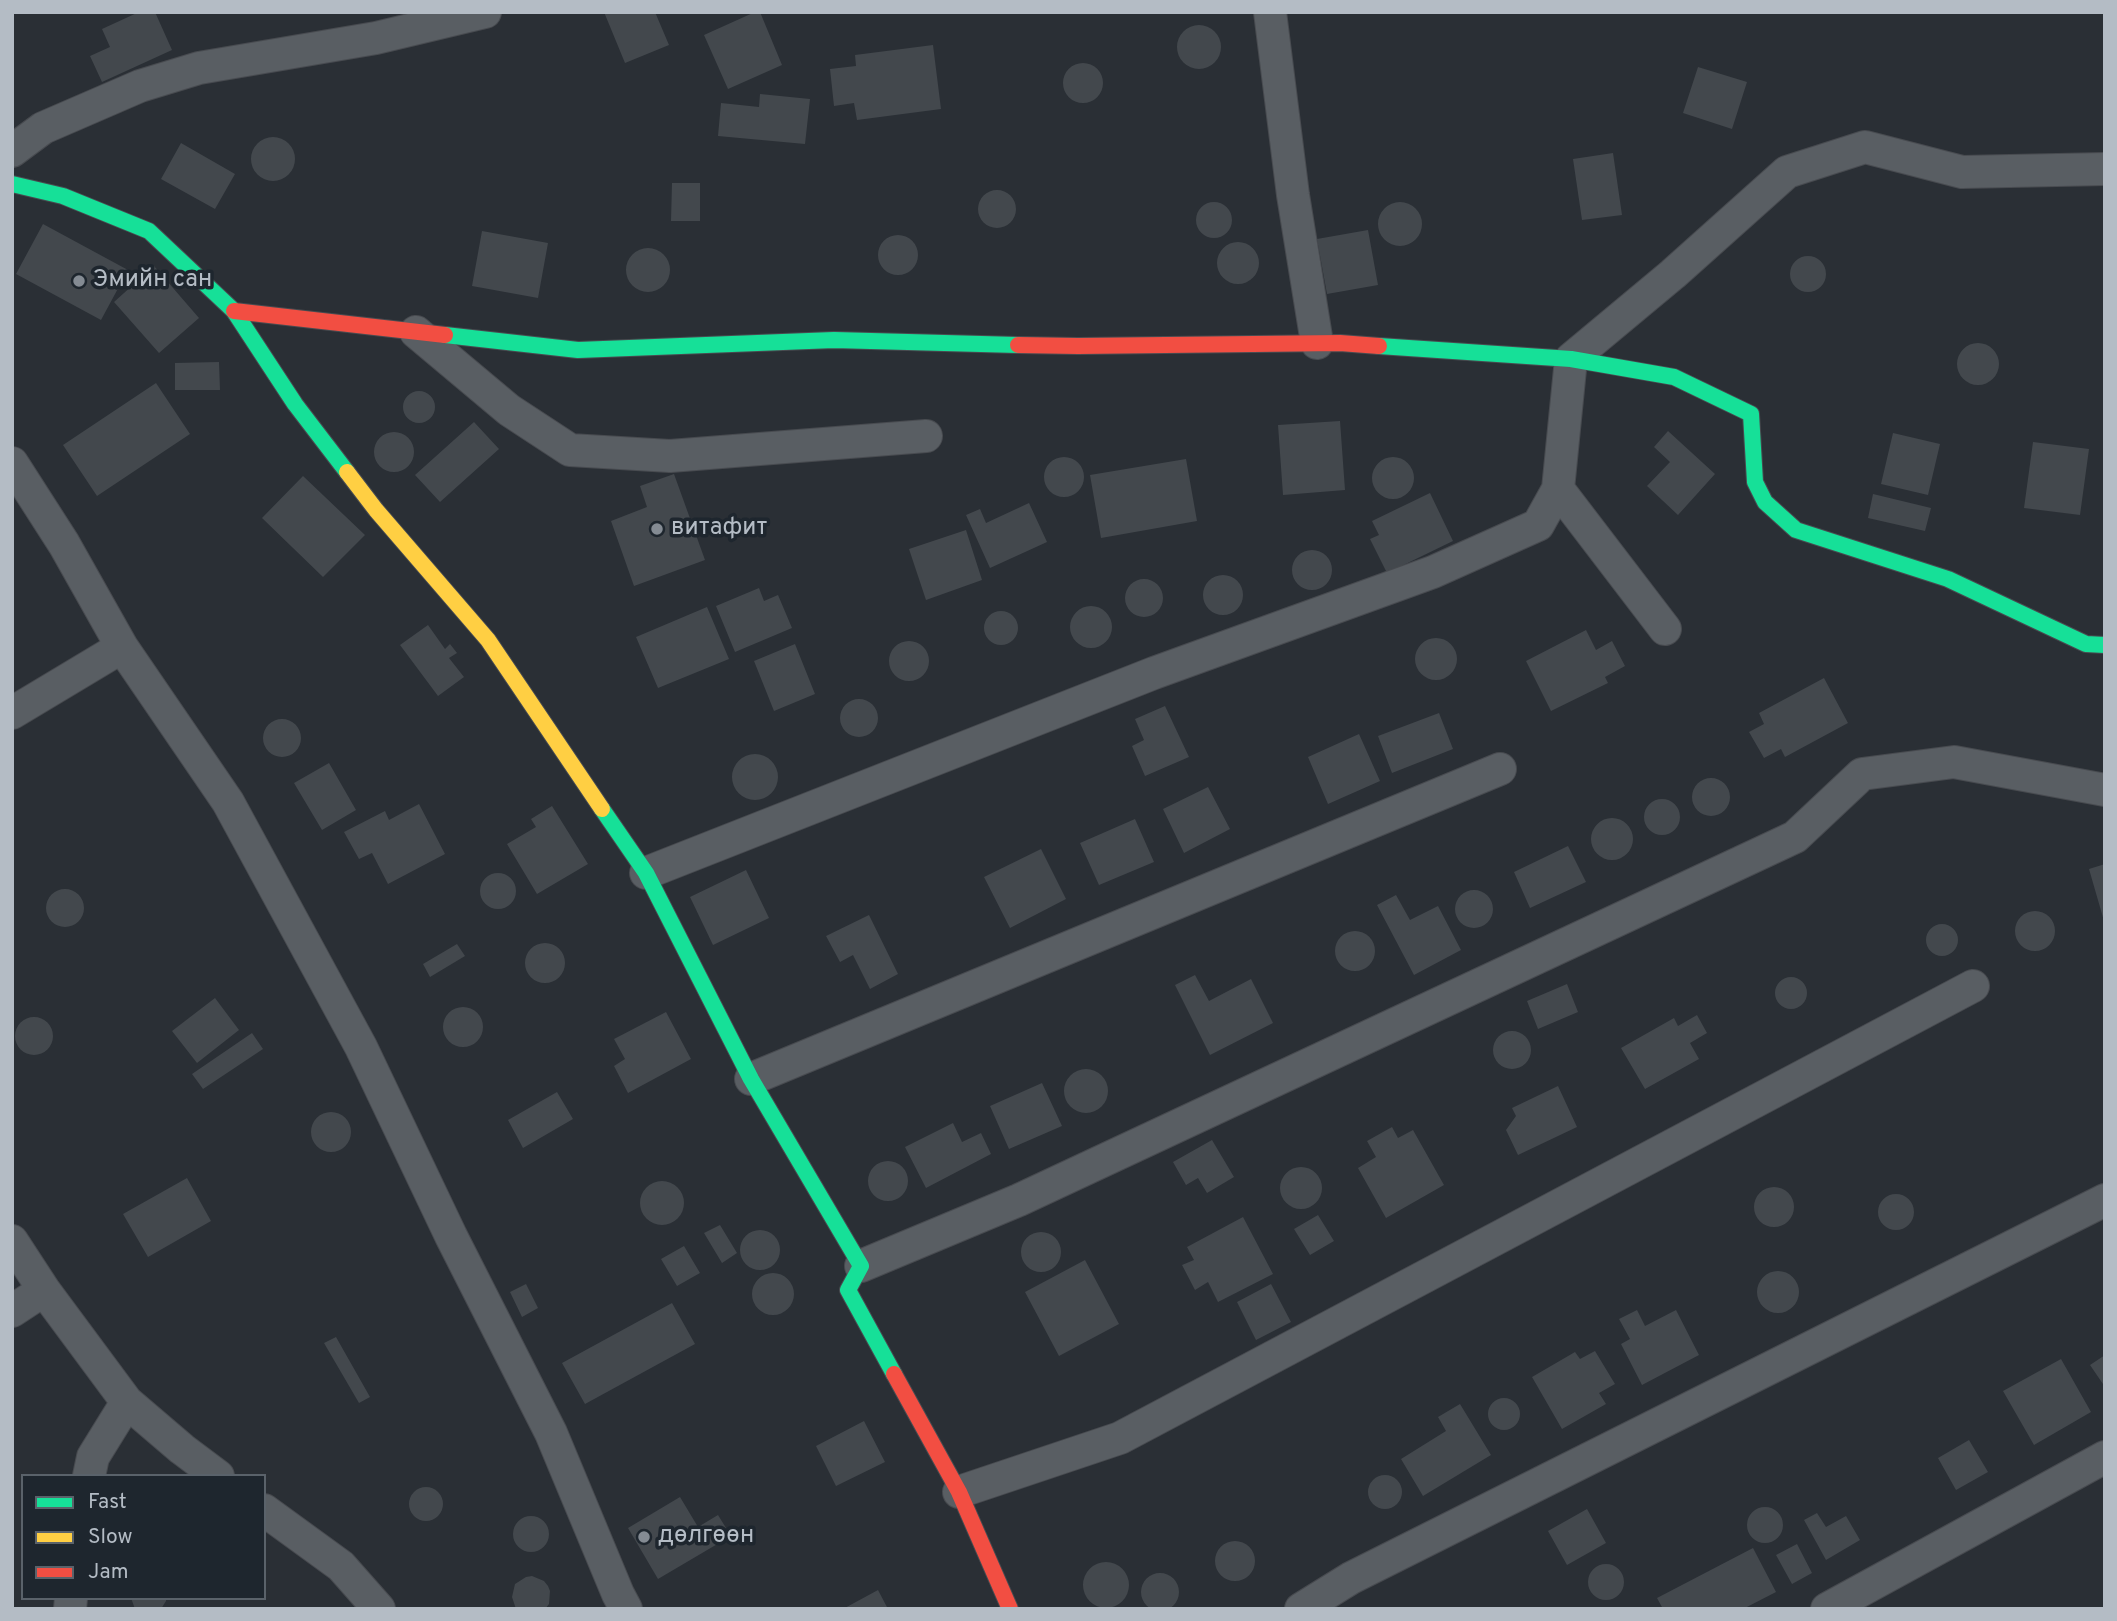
<!DOCTYPE html>
<html>
<head>
<meta charset="utf-8">
<style>
  body { margin:0 }
  #map { position:relative; width:2117px; height:1621px; overflow:hidden; background:#2a2f35; font-family:Overpass,sans-serif }
  canvas { display:block }
  .frame { position:absolute; inset:0; border:14px solid #b4bcc5; pointer-events:none }
  .legend { position:absolute; left:21px; top:1474px; width:245px; height:126px; box-sizing:border-box; background:#1e262e; border:2px solid #5a626a; margin:0; padding:9px 12px; list-style:none; font-size:21px; color:#b4bcc5 }
  .legend li { display:flex; align-items:center; gap:14px; height:35px }
  .legend b { width:35px; border:2px solid #5a626a }
</style>
</head>
<body>
<div id="map">
<canvas width="2117" height="1621"></canvas>
<div class="frame"></div>
<ul class="legend">
<li><b style="height:9px;background:#16e098"></b>Fast</li>
<li><b style="height:9px;background:#ffcf43"></b>Slow</li>
<li><b style="height:9px;background:#f24e42"></b>Jam</li>
</ul>
</div>
<script>
const context = document.querySelector('canvas').getContext('2d');
context.lineJoin = 'round';
function fill(path, color) {
  context.fillStyle = color;
  context.fill(path, 'evenodd');
}
function poly(rows) {
  const path = new Path2D();
  for (const r of rows) {
    if (r.length === 3) {
      path.moveTo(r[0] + r[2], r[1]);
      path.arc(r[0], r[1], r[2], 0, 2 * Math.PI);
      continue;
    }
    path.moveTo(r[0], r[1]);
    for (let i = 2; i < r.length; i += 2) path.lineTo(r[i], r[i + 1]);
  }
  return path;
}
function strokePath(path, color, width, dash) {
  context.strokeStyle = color;
  context.lineWidth = width;
  context.lineCap = dash ? 'butt' : 'round';
  context.setLineDash(dash || []);
  context.stroke(path);
}
function write(font, color, halo, rows, align = 'center') {
  context.font = font + ' Overpass,sans-serif';
  context.lineWidth = 7;
  context.setLineDash([]);
  context.textBaseline = 'middle';
  context.strokeStyle = halo;
  context.fillStyle = color;
  for (const [text, x, y, turn = 0] of rows) {
    context.save();
    context.translate(x, y);
    context.rotate((+turn || 0) * Math.PI / 180);
    context.textAlign = isNaN(turn) ? turn : align;
    if (halo) context.strokeText(text, 0, 0);
    context.fillText(text, 0, 0);
    context.restore();
  }
}
const building = poly([
  [139,12,155,12,172,50,102,82,90,56,110,47,102,29],
  [604,12,655,12,669,45,625,63],
  [755,12,760,12,782,65,728,89,704,35],
  [1199,47,22],
  [933,45,941,109,857,120,854,103,834,106,830,69,856,66,855,55],
  [1083,83,20],
  [1698,67,1747,82,1732,129,1683,113],
  [760,94,810,99,805,144,718,136,721,103,759,107],
  [273,159,22],
  [181,143,235,174,215,209,161,179],
  [1613,153,1622,215,1582,220,1573,159],
  [672,183,700,183,700,221,671,221],
  [997,209,19],
  [1400,224,22],
  [1214,220,18],
  [43,224,128,270,101,320,16,274],
  [1368,230,1378,285,1327,294,1317,239],
  [482,231,548,243,538,298,472,286],
  [898,255,20],
  [1238,263,21],
  [648,270,22],
  [1808,274,18],
  [154,266,199,318,159,353,114,302],
  [1978,364,21],
  [219,362,220,390,175,390,175,363],
  [156,383,190,434,97,496,63,445],
  [419,407,16],
  [1340,421,1345,490,1283,495,1278,425],
  [474,422,499,449,440,502,415,475],
  [1668,431,1715,474,1678,515,1647,486,1670,462,1654,447],
  [394,452,20],
  [1893,433,1940,444,1928,495,1881,484],
  [2033,442,2089,449,2080,515,2024,508],
  [1064,477,20],
  [1393,478,21],
  [1186,459,1197,521,1101,538,1090,475],
  [674,474,705,560,634,586,611,521,647,507,640,486],
  [303,476,365,535,323,577,262,518],
  [1430,493,1453,541,1387,573,1370,539,1379,535,1372,521],
  [1873,494,1931,508,1925,531,1868,518],
  [1029,503,1047,542,990,568,966,515,980,509,986,523],
  [966,530,982,580,926,600,909,549],
  [1312,570,20],
  [1223,595,20],
  [1144,598,19],
  [759,588,764,601,778,595,792,628,735,652,716,606],
  [1091,627,21],
  [707,607,729,659,658,688,636,637],
  [1001,628,17],
  [428,625,445,649,450,644,457,653,449,658,464,677,438,696,400,645],
  [1586,630,1596,650,1612,641,1625,666,1605,677,1608,683,1551,711,1526,661],
  [1436,659,21],
  [909,661,20],
  [795,644,815,694,774,711,754,661],
  [1824,678,1848,723,1785,757,1781,749,1764,758,1749,732,1764,724,1759,713],
  [859,718,19],
  [1165,706,1189,757,1145,776,1132,746,1144,740,1135,719],
  [1439,713,1453,749,1392,773,1378,736],
  [282,738,19],
  [1359,734,1380,781,1328,804,1308,757],
  [755,777,23],
  [329,763,356,810,322,830,294,783],
  [1711,797,19],
  [1208,787,1230,829,1184,853,1163,809],
  [1662,817,18],
  [419,804,445,854,388,884,372,853,359,859,344,832,385,811,389,820],
  [552,806,588,864,537,894,507,844,536,827,531,819],
  [1612,839,21],
  [1135,819,1154,862,1099,885,1080,843],
  [1568,846,1586,882,1530,908,1514,872],
  [1041,849,1066,899,1010,928,984,877],
  [2105,864,2105,921,2104,921,2089,869],
  [746,870,769,918,713,945,690,897],
  [498,891,18],
  [65,908,19],
  [1474,909,19],
  [1396,895,1410,920,1438,906,1461,950,1414,975,1377,905],
  [2035,931,20],
  [869,915,898,974,870,989,853,955,840,962,826,936],
  [1942,940,16],
  [1355,951,20],
  [545,963,20],
  [457,944,465,956,430,977,423,964],
  [1195,975,1209,1001,1251,979,1273,1023,1210,1055,1175,985],
  [1791,993,16],
  [1567,984,1578,1012,1538,1029,1527,1001],
  [215,998,239,1030,197,1063,172,1031],
  [463,1027,20],
  [666,1012,691,1059,628,1093,614,1066,625,1059,614,1039],
  [1697,1015,1707,1033,1690,1043,1699,1059,1645,1089,1621,1048,1674,1018,1678,1026],
  [34,1036,19],
  [1512,1050,19],
  [252,1033,263,1049,203,1089,192,1074],
  [1086,1091,22],
  [1042,1083,1062,1126,1009,1149,990,1106],
  [1558,1086,1577,1127,1518,1155,1506,1130,1516,1116,1512,1108],
  [557,1092,573,1119,523,1148,508,1120],
  [331,1132,20],
  [953,1123,962,1142,981,1133,991,1154,926,1188,905,1147],
  [1392,1127,1398,1138,1413,1130,1444,1185,1386,1218,1358,1168,1376,1157,1367,1141],
  [1212,1140,1234,1177,1207,1193,1198,1178,1186,1185,1173,1162],
  [888,1181,20],
  [1301,1188,21],
  [187,1178,211,1221,148,1257,123,1214],
  [662,1203,22],
  [1774,1207,20],
  [1896,1212,18],
  [1318,1215,1334,1241,1310,1255,1294,1229],
  [1243,1217,1273,1274,1218,1302,1208,1282,1195,1290,1182,1265,1194,1260,1187,1247],
  [720,1225,737,1253,722,1263,704,1233],
  [760,1250,20],
  [1041,1252,20],
  [684,1246,700,1273,677,1286,661,1259],
  [1085,1260,1119,1324,1059,1356,1025,1292],
  [1778,1292,21],
  [773,1294,21],
  [526,1284,538,1308,522,1317,510,1292],
  [1271,1284,1291,1322,1256,1340,1237,1302],
  [672,1303,695,1344,585,1404,562,1363],
  [1637,1310,1645,1326,1676,1310,1699,1355,1642,1385,1621,1344,1630,1339,1619,1319],
  [336,1337,370,1397,359,1403,324,1343],
  [1595,1351,1615,1384,1599,1393,1606,1404,1562,1429,1532,1377,1575,1352,1580,1359],
  [2105,1355,2105,1387,2090,1365],
  [2061,1359,2091,1412,2034,1445,2003,1391],
  [1504,1414,16],
  [1460,1404,1491,1455,1423,1496,1401,1459,1446,1431,1438,1417],
  [864,1421,885,1462,836,1486,816,1446],
  [1969,1440,1988,1472,1956,1490,1938,1458],
  [1385,1492,17],
  [426,1504,17],
  [680,1497,698,1527,718,1515,731,1536,658,1579,628,1528],
  [1765,1525,18],
  [1587,1509,1606,1543,1567,1565,1548,1531],
  [1817,1513,1826,1527,1846,1516,1860,1540,1826,1560,1804,1520],
  [531,1534,18],
  [1235,1561,20],
  [1797,1544,1812,1573,1792,1584,1776,1555],
  [1753,1548,1776,1592,1743,1609,1663,1609,1657,1598],
  [1106,1585,23],
  [1606,1582,18],
  [1160,1592,19],
  [532,1576,544,1581,548,1586,550,1591,549,1604,545,1609,516,1609,512,1597,515,1584,526,1577],
  [878,1590,888,1609,843,1609],
  [131,1598,166,1598,166,1601,161,1609,135,1609]
]);
const street = poly([
  [1270,12,1293,195,1317,343],
  [12,151,43,128,140,86,199,68,376,38,485,12],
  [416,332,509,410,570,450,670,456,926,436],
  [12,463,64,544,122,647,228,802,361,1047,451,1236,551,1433,618,1594,626,1609],
  [1558,489,1665,629],
  [12,713,122,647],
  [646,873,1154,673,1433,572,1538,525,1558,489,1571,359,1673,274,1787,172,1865,147,1962,172,2105,169],
  [751,1079,1500,769],
  [12,1241,44,1290,127,1402,182,1449,218,1476],
  [861,1266,1019,1200,1795,837,1862,774,1954,762,2105,790],
  [12,1311,44,1290],
  [89,1476,93,1457,127,1402],
  [959,1492,1120,1438,1973,986],
  [264,1510,341,1566,379,1609],
  [70,1609,71,1598],
  [1301,1609,1351,1578,2105,1200],
  [1827,1609,2105,1457]
]);
const fast = poly([
  [12,184,63,196,149,231,234,311,295,404,347,472],
  [445,335,578,350,834,340,1018,345],
  [1379,346,1571,359,1674,377,1751,414,1755,482,1765,502,1796,530,1948,579,2086,644,2105,645],
  [602,809,646,873,751,1079,861,1266,848,1290,894,1374]
]);
const slow = poly([
  [347,472,376,510,488,640,602,809]
]);
const jam = poly([
  [234,311,445,335],
  [1018,345,1078,346,1340,343,1379,346],
  [894,1374,959,1492,1010,1609]
]);
const markers = [
  [79,281,7,"#848b93"],
  [657,529,7,"#848b93"],
  [644,1537,7,"#848b93"]
];
const poiNames = [
  ["Эмийн сан",93,281],
  ["витафит",671,529],
  ["дөлгөөн",658,1537]
];
fill(building, '#43484d');
strokePath(street, '#484b50', 34);
strokePath(fast, '#484b50', 18);
strokePath(slow, '#484b50', 18);
strokePath(jam, '#484b50', 18);
strokePath(street, '#595e63', 32);
strokePath(fast, '#16e098', 16);
strokePath(slow, '#ffcf43', 16);
strokePath(jam, '#f24e42', 16);
for (const [x, y, r, color] of markers) {
  const dot = new Path2D();
  dot.arc(x, y, r, 0, 2 * Math.PI);
  context.fillStyle = color;
  context.fill(dot);
  strokePath(dot, '#1e262e', 2.5);
}
write('24px', '#b4bcc5', '#1e262e', poiNames, 'left');
</script>
</body>
</html>
